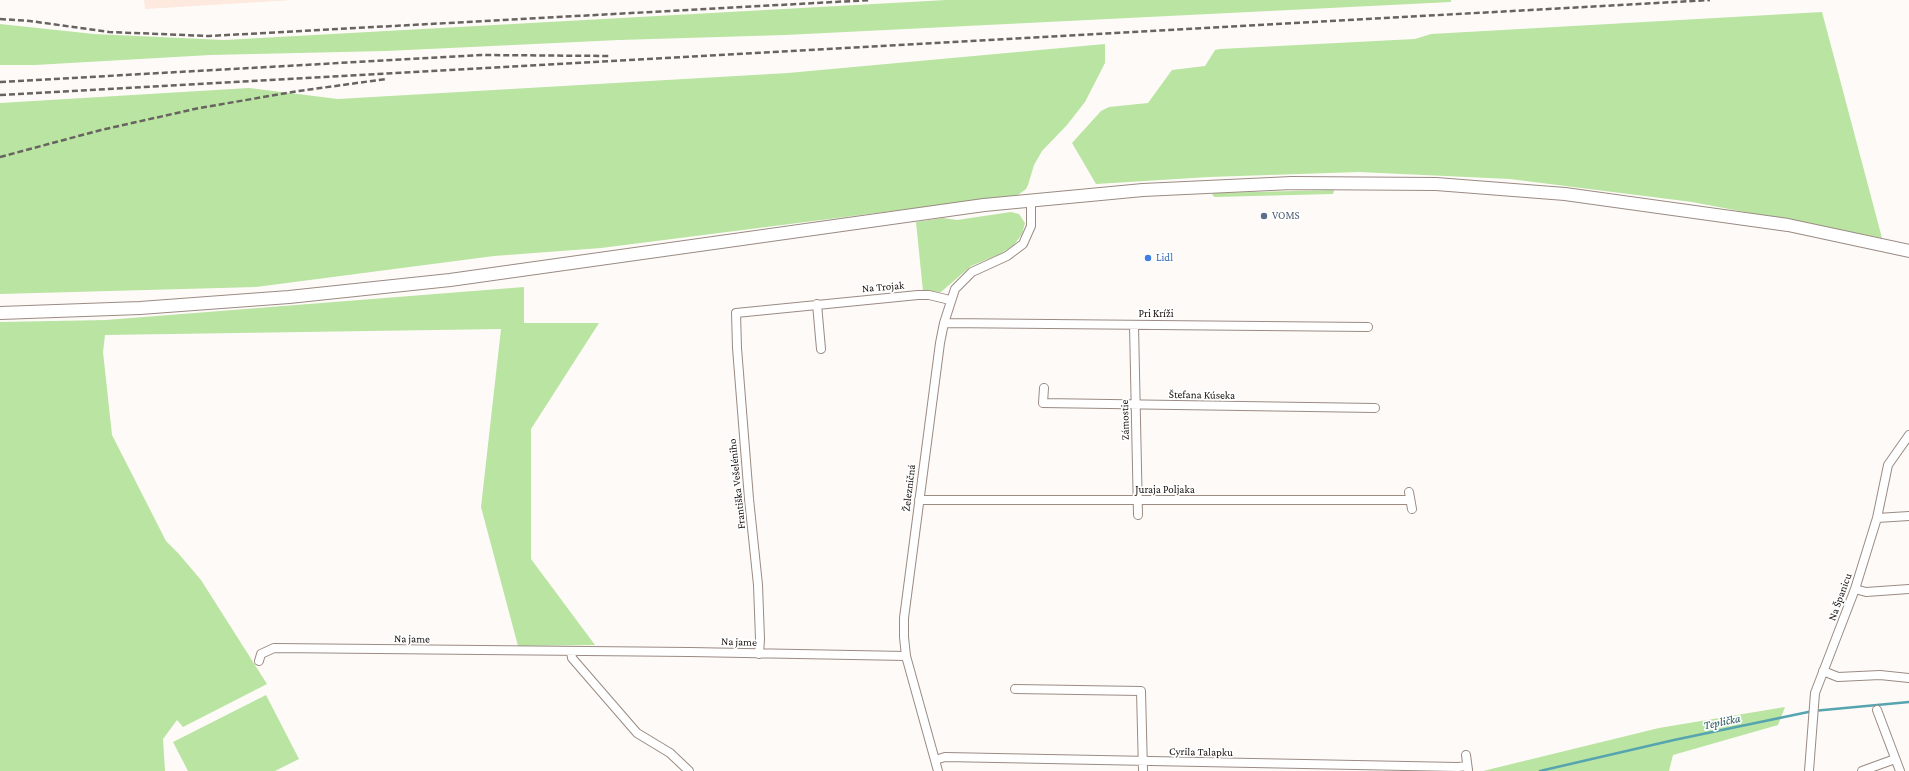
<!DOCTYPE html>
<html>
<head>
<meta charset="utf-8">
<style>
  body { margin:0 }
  canvas { display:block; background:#fdfaf8 }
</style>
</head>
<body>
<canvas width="1909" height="771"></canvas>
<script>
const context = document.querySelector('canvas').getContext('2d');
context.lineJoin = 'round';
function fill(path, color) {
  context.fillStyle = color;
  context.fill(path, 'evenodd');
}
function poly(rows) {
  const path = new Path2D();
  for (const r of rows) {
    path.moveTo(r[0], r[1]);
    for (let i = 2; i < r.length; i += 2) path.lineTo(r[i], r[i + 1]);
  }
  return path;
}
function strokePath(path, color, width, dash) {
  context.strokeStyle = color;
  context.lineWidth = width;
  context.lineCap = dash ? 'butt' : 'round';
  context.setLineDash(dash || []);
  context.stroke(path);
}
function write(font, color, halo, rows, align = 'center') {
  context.font = font + ' "Crimson Pro",serif';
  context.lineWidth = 3.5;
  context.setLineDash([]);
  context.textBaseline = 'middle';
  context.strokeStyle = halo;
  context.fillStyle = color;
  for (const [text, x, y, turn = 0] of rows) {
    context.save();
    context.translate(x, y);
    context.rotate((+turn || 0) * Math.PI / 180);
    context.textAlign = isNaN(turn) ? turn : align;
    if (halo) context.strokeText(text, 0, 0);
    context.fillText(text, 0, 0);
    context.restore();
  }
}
const built = poly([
  [144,0,292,0,145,9]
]);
const green = poly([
  [946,0,1451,0,1451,2,785,35,619,40,386,51,210,55,35,65,0,65,0,24,94,34,224,40],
  [1822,12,1882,238,1692,202,1510,179,1359,172,1209,177,1096,184,1072,143,1101,111,1109,107,1148,103,1172,70,1205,66,1215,50,1220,49,1415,39,1431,34],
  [1105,44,1105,63,1085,102,1067,125,1042,151,1034,165,1028,185,1026,189,1018,195,601,248,494,256,256,287,0,294,0,103,249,88,338,99,788,73],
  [1333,190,1334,191,1333,194,1215,197,1212,195,1214,193],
  [1011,212,1019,214,1025,223,1022,234,1014,245,1000,254,971,266,941,292,923,291,916,222,943,218,957,220],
  [524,287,524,323,599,323,531,429,531,559,595,645,518,646,481,507,501,329,105,335,103,352,112,435,166,541,178,553,201,580,267,684,183,727,177,720,163,739,165,771,0,771,0,322,106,320],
  [266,695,299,759,275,771,188,771,173,742],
  [1785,707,1778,725,1673,755,1669,771,1483,771,1659,728]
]);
const stream = poly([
  [1540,771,1674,740,1813,711,1909,702]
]);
const street = poly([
  [817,304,821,349],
  [944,323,1368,327],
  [1134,325,1138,515],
  [1044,388,1043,403,1375,408],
  [1409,492,1412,509],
  [919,500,1410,500],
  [1877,518,1909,516],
  [1855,589,1866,592,1909,589],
  [571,651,572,658,637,733,670,753,689,771],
  [759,654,760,639,758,585,749,499,737,348,736,313,918,295,929,295,950,300],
  [259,661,261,654,274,648,690,652,906,656],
  [1823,671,1838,677,1880,675,1909,678],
  [1015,689,1141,691,1143,771],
  [1877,710,1900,771],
  [1466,755,1468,770],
  [935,760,945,757,1458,767,1467,766],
  [938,771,906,656,904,637,904,618,940,343,944,323,955,289,972,272,1007,256,1023,244,1031,226,1031,200],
  [1809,771,1815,693,1855,589,1877,518,1888,465,1909,435],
  [1862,771,1895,759]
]);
const secondary = poly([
  [0,313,140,308,289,297,450,280,984,205,1143,190,1292,183,1436,184,1565,194,1788,225,1909,251]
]);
const rail = poly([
  [0,19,30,21,109,32,209,36,871,0],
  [0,82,482,55,611,56],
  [0,95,1710,0],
  [0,157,101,130,199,108,299,91,386,79]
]);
const markers = [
  [1264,216,4,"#5c6f8a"],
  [1148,258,4,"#3f7fe0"]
];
const serviceNames = [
  ["VOMS",1272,216]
];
const shopNames = [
  ["Lidl",1156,258]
];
const streetNames = [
  ["Na Trojak",883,287,-5],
  ["Pri Kríži",1156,314],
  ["Štefana Kúseka",1202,395,1],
  ["Zámostie",1125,420,-91],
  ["Františka Vešeléniho",737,484,-96],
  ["Železničná",909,488,-83],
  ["Juraja Poljaka",1165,490],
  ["Na Španicu",1840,597,-70],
  ["Na jame",412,639,1],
  ["Na jame",739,642,2],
  ["Cyrila Talapku",1201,752,1]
];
const waterNames = [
  ["Teplička",1722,722,-12]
];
fill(built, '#fde9de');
fill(green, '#bae4a1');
strokePath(stream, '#56a4af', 2.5);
strokePath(street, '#9b8b83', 10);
strokePath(secondary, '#9b8b83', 14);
strokePath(street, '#fff', 8);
strokePath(secondary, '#fff', 12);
strokePath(rail, '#686360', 2.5, [6, 3]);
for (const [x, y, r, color] of markers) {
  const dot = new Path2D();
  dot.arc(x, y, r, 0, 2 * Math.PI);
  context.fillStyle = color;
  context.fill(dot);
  strokePath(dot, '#fff', 1.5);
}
write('11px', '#4e5e75', '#fff', serviceNames, 'left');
write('11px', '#366cbe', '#fff', shopNames, 'left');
write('11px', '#16100d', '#fff', streetNames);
write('italic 12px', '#1f5158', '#fff', waterNames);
</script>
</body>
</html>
